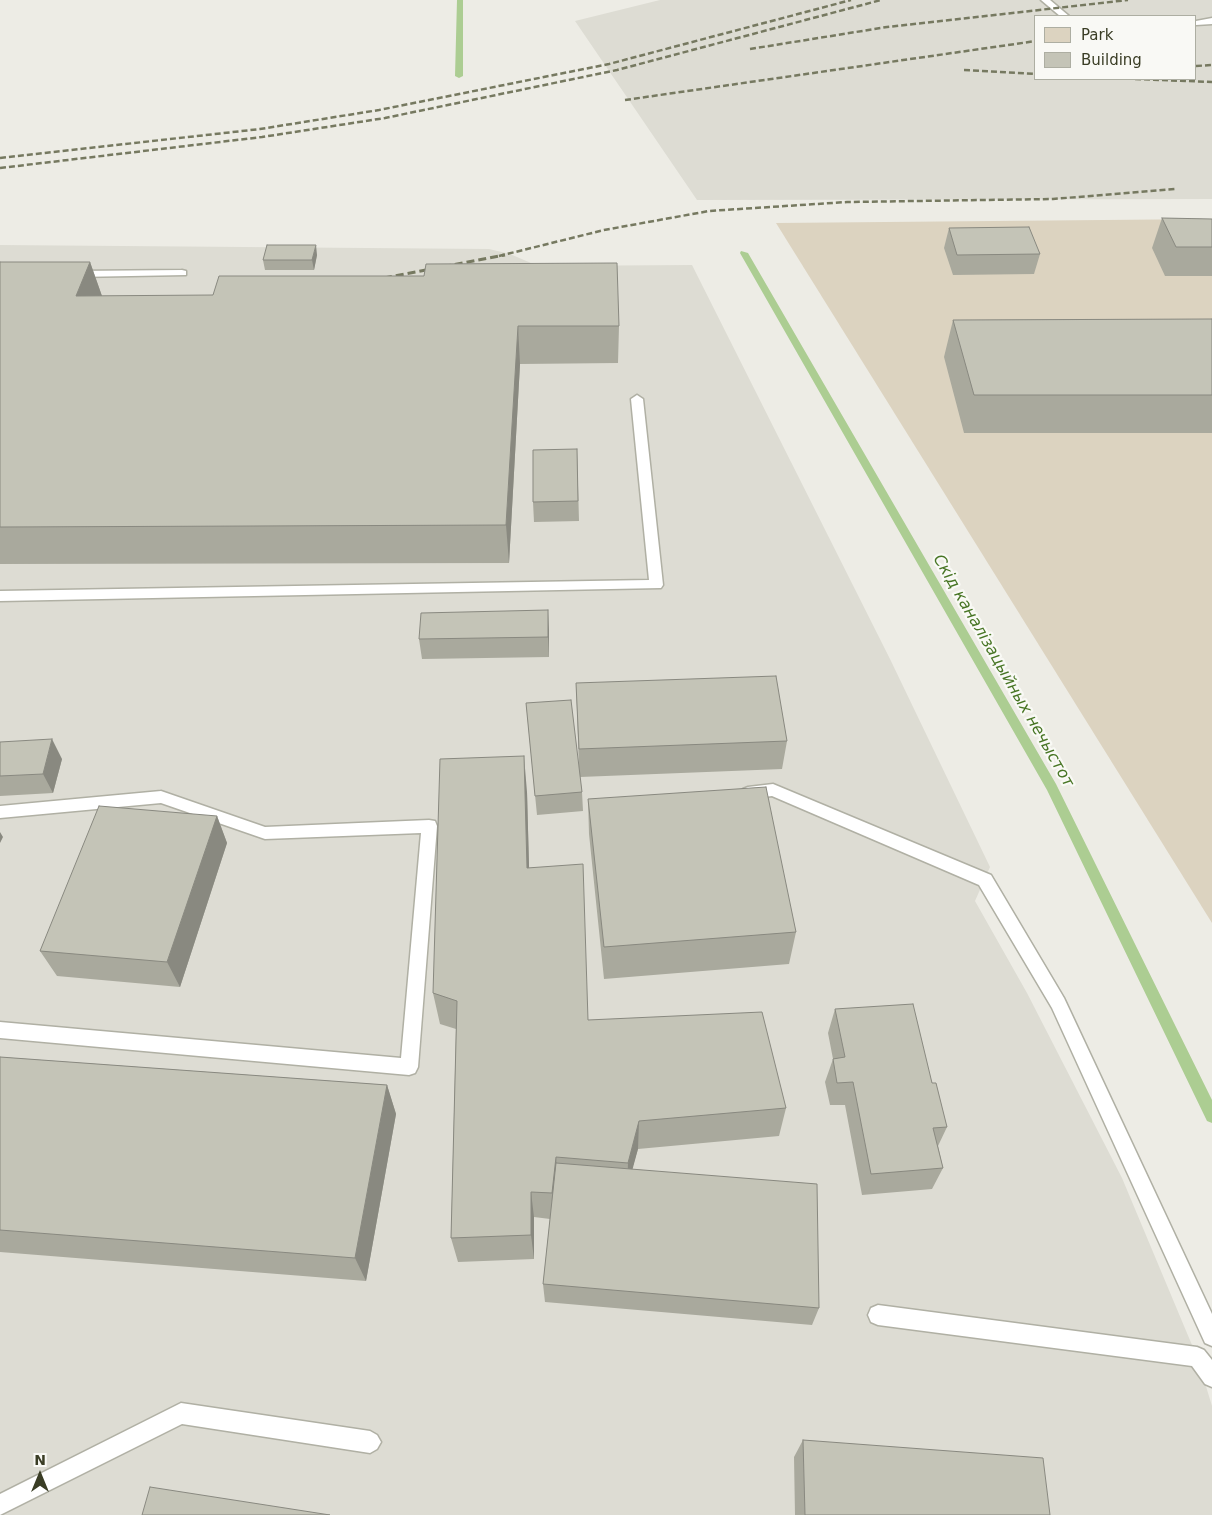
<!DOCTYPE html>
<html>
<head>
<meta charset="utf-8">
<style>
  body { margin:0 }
  #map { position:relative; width:1212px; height:1515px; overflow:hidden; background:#edece5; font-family:"DejaVu Sans",sans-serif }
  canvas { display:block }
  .legend { position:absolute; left:1034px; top:15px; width:162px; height:65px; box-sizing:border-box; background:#f9f9f5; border:1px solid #adaea2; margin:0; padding:6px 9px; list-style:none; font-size:15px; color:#3a3d25 }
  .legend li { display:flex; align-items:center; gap:10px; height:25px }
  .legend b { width:25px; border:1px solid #adaea2 }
  .north { position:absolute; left:15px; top:1450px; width:50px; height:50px; -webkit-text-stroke:4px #f9f9f5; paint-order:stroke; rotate:0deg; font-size:14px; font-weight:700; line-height:20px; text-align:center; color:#3a3d25 }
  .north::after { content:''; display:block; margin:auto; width:18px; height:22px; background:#3a3d25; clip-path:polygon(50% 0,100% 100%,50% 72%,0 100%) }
</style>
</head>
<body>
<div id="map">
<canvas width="1212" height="1515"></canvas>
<ul class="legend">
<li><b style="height:14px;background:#dcd3c0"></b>Park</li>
<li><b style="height:14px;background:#c4c4b7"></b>Building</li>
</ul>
<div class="north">N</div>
</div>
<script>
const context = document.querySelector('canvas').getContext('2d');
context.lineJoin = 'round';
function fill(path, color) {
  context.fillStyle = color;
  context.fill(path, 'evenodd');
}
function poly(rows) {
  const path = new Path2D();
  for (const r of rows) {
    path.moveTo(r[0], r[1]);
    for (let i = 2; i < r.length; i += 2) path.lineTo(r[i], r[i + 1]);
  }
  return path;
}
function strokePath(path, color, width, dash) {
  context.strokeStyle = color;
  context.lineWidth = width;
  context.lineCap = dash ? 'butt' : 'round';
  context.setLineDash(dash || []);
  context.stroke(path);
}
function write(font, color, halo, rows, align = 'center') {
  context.font = font + ' "DejaVu Sans",sans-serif';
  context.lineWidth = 4.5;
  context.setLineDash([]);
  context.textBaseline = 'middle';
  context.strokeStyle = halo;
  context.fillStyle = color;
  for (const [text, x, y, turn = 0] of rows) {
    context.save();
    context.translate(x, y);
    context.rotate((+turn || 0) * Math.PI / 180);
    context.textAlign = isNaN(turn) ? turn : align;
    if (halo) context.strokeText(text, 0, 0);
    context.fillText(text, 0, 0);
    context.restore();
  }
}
const built = poly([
  [660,0,1212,0,1212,199,697,200,575,21],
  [1036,16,1196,16,1196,79,1036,79],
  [0,245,489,249,510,254,538,266,692,265,890,659,990,867,975,901,1027,993,1122,1178,1197,1357,1212,1406,1212,1515,0,1515],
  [755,1042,638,1149,627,1190,534,1217]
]);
const green = poly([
  [1212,219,1212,923,776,223]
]);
const stream = poly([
  [457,0,463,0,463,76,459,78,455,76,457,0],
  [741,251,748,253,1056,784,1212,1100,1212,1123,1207,1121,1047,790,740,253,741,251]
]);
const service = poly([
  [1041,0,1050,0,1069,16,1060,16,1041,0],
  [1212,18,1212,24,1196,25,1196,21,1212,18],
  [182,270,186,271,186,275,76,277,71,274,76,271,182,270],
  [637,395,643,399,663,585,661,588,0,601,0,591,649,580,631,399,637,395],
  [773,784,991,875,1064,998,1212,1314,1212,1346,1205,1343,1052,1008,979,885,772,796,748,799,743,797,740,793,743,789,748,787,773,784],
  [161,791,265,827,429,820,435,821,437,826,418,1067,415,1073,409,1075,0,1038,0,1022,401,1058,421,833,265,839,161,803,0,818,0,806,161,791],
  [878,1305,1197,1347,1204,1350,1212,1360,1212,1387,1205,1384,1192,1366,878,1325,871,1322,868,1315,871,1308,878,1305],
  [181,1403,370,1431,377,1435,381,1442,377,1449,370,1453,182,1424,0,1515,0,1494,181,1403]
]);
const railFar1 = poly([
  [750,49,887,27,1128,0],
  [1196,66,1212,65],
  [964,70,1036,74],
  [1135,79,1212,82],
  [625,100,1036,41],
  [0,158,260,129,379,110,609,64,851,0],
  [0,168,262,137,385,118,617,70,881,0],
  [499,256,604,230,709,211,847,202,1053,199,1175,189]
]);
const rail = poly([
  [384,278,505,255]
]);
const wall = poly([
  [1162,218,1212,219,1212,276,1165,276,1152,248],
  [949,228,1040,254,1034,274,953,275,944,248],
  [317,255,314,270,265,270,263,260],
  [0,262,90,262,102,296,619,326,618,363,520,364,509,563,0,564],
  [1212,319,1212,433,964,433,944,357,953,320],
  [577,449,579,521,534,522,533,502],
  [549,630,549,657,422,659,419,639],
  [576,683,787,741,782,769,580,777,582,792,583,811,537,815,526,703,579,768],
  [0,742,62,759,53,793,0,796],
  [527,792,529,868,588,1020,786,1108,779,1136,638,1149,632,1169,819,1308,812,1325,545,1302,543,1284,550,1219,534,1217,534,1259,458,1262,451,1238,456,1029,440,1024,433,993],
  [588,799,796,932,789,964,604,979,589,834],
  [217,816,227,843,180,987,57,976,40,951],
  [835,1009,932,1083,947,1127,938,1146,943,1168,932,1189,862,1195,845,1105,830,1105,825,1082,833,1059,828,1033],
  [0,1057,387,1085,396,1114,366,1281,0,1252],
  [803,1440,1050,1515,795,1515,794,1457]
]);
const shadedWall = poly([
  [316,245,317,255,314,270,312,260],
  [90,262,103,299,76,296],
  [518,326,520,364,509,563,506,525],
  [548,610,549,630,549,657,548,637],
  [52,739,62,759,53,793,43,774],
  [524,756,527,792,530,902,527,868],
  [217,816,227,843,180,987,167,962],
  [0,832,3,837,0,843],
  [387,1085,396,1114,366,1281,355,1258],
  [639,1121,638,1149,627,1190,628,1163],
  [556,1157,558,1184,554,1219,552,1193],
  [531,1192,534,1217,534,1259,531,1235]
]);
const building = poly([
  [1162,218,1212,219,1212,247,1176,247,1162,218],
  [1029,227,1040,254,957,255,949,228,1029,227],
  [267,245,316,245,312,260,263,260,267,245],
  [0,262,90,262,76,296,213,295,219,276,424,276,426,264,617,263,619,326,518,326,506,525,0,527,0,262],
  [1212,319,1212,395,974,395,953,320,1212,319],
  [577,449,578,501,533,502,533,450,577,449],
  [548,610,548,637,419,639,421,613,548,610],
  [776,676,787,741,579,749,576,683,776,676],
  [571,700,582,792,535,796,526,703,571,700],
  [52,739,43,774,0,776,0,742,52,739],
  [524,756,527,868,583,864,588,1020,762,1012,786,1108,639,1121,628,1163,556,1157,552,1193,531,1192,531,1235,451,1238,457,1001,433,993,440,759,524,756],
  [766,787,796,932,604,947,588,799,766,787],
  [99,806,217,816,167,962,40,951,99,806],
  [913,1004,932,1083,936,1083,947,1127,933,1128,943,1168,871,1174,853,1082,837,1083,833,1059,845,1057,835,1009,913,1004],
  [0,1057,387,1085,355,1258,0,1230,0,1057],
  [556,1163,817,1184,819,1308,543,1284,556,1163],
  [803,1440,1043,1458,1050,1515,805,1515,803,1440],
  [150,1487,330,1515,142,1515,150,1487]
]);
const waterNames = [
  ["Скід каналізацыйных нечыстот",1003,671,60]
];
fill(built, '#dddcd3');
fill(green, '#dcd3c0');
fill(stream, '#accd92');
strokePath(service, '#b0b0a4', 3);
fill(service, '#fff');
strokePath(railFar1, '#767960', 2.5, [6, 3]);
strokePath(rail, '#767960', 3, [8, 4]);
fill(wall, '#a9a99d');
fill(shadedWall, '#898980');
fill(building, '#c4c4b7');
strokePath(building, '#898980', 1);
write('italic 16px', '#477524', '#f9f9f5', waterNames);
</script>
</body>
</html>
